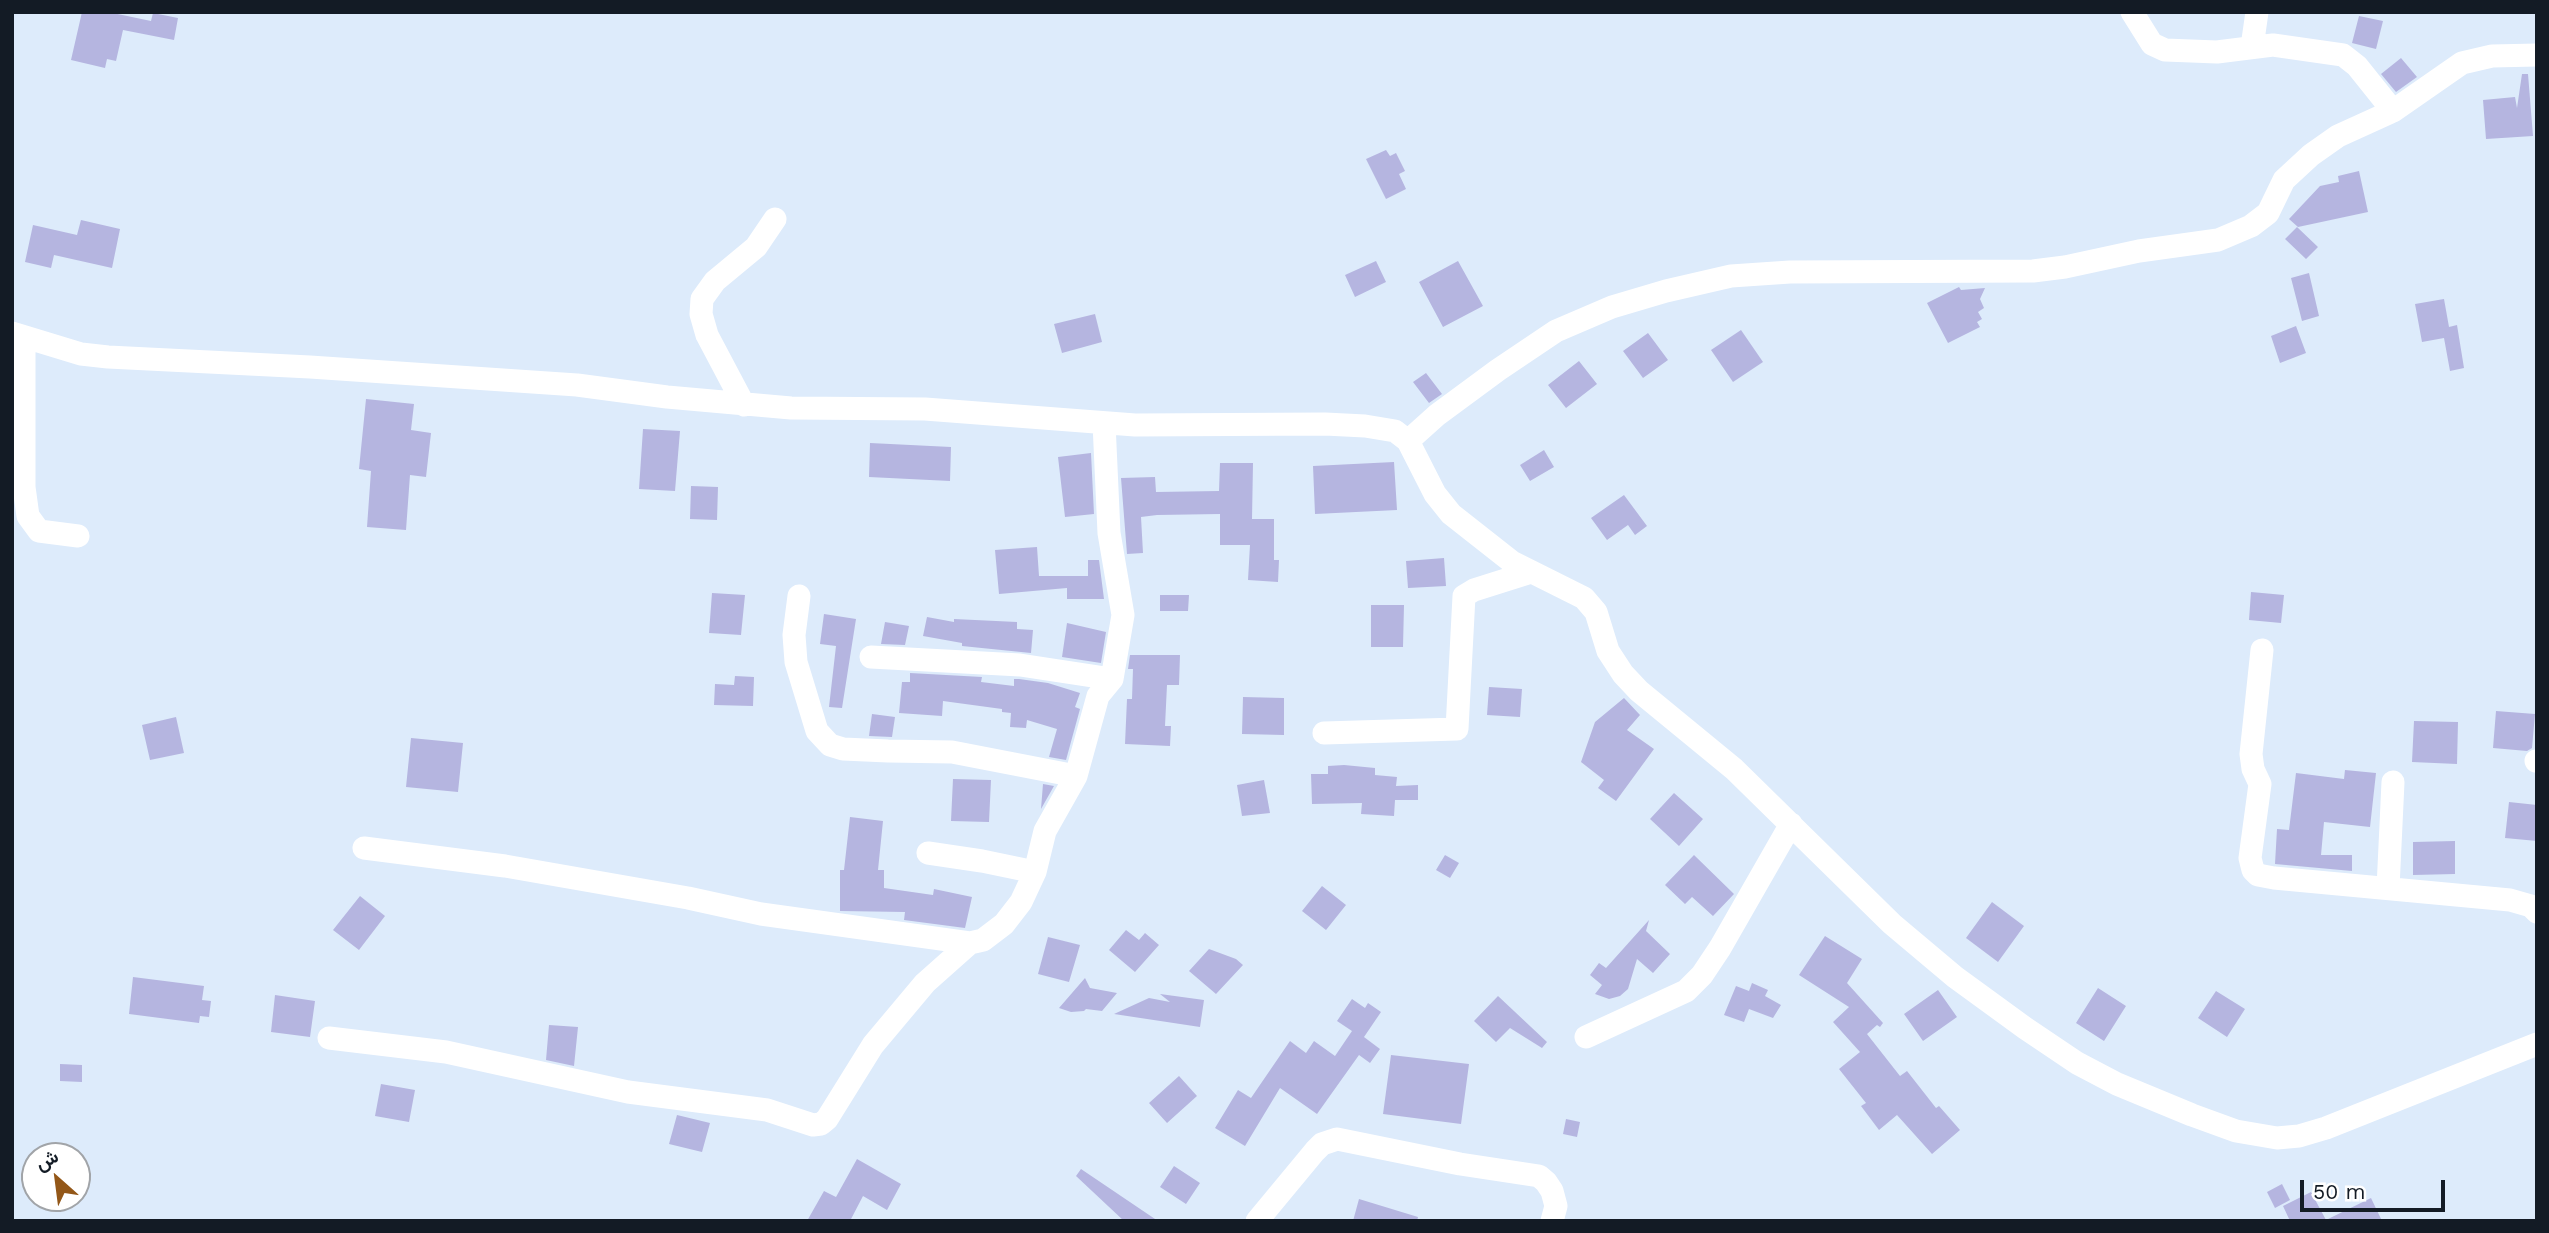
<!DOCTYPE html>
<html>
<head>
<meta charset="utf-8">
<style>
  body { margin:0 }
  #map { position:relative; width:2549px; height:1233px; overflow:hidden; background:#ddebfb; font-family:"Work Sans",Vazirmatn,sans-serif }
  canvas { display:block }
  .frame { position:absolute; inset:0; border:14px solid #131b25; pointer-events:none }
  .north { position:absolute; left:21px; top:1142px; width:70px; height:70px; box-sizing:border-box; background:#fff; border:2px solid #a1a4a8; border-radius:50%; rotate:332deg; font-size:19px; font-weight:700; line-height:28px; text-align:center; color:#131b25 }
  .north::after { content:''; display:block; margin:auto; width:24px; height:32px; background:#935718; clip-path:polygon(50% 0,100% 100%,50% 72%,0 100%) }
  .scale { position:absolute; left:2300px; top:1180px; width:145px; height:32px; box-sizing:border-box; border:4px solid #131b25; border-top:0; padding-left:9px; font-size:21px; line-height:24px; white-space:nowrap; color:#131b25; -webkit-text-stroke:5px #fff; paint-order:stroke }
</style>
</head>
<body>
<div id="map">
<canvas width="2549" height="1233"></canvas>
<div class="frame"></div>
<div class="north">ش</div>
<div class="scale">50 m</div>
</div>
<script>
const context = document.querySelector('canvas').getContext('2d');
context.lineJoin = 'round';
function fill(path, color) {
  context.fillStyle = color;
  context.fill(path, 'evenodd');
}
function poly(rows) {
  const path = new Path2D();
  for (const r of rows) {
    path.moveTo(r[0], r[1]);
    for (let i = 2; i < r.length; i += 2) path.lineTo(r[i], r[i + 1]);
  }
  return path;
}
function strokePath(path, color, width, dash) {
  context.strokeStyle = color;
  context.lineWidth = width;
  context.lineCap = dash ? 'butt' : 'round';
  context.setLineDash(dash || []);
  context.stroke(path);
}
const building = poly([
  [82,12,108,12,151,21,153,13,178,18,174,40,123,30,116,61,107,59,105,68,71,60],
  [2359,16,2383,21,2376,49,2352,43],
  [2401,58,2417,77,2396,92,2381,74],
  [2522,74,2528,74,2533,136,2486,139,2483,100,2515,97,2517,108],
  [1386,150,1390,156,1396,153,1405,171,1399,174,1406,189,1386,199,1366,159],
  [2359,171,2368,212,2298,227,2289,219,2320,186,2339,182,2338,176],
  [81,220,120,229,112,268,54,255,51,268,25,262,33,225,77,235],
  [2297,227,2318,247,2306,259,2285,239],
  [1376,261,1386,282,1355,297,1345,275],
  [1458,261,1483,306,1443,327,1419,282],
  [2309,273,2319,316,2302,321,2291,278],
  [1959,287,1961,290,1985,288,1980,299,1984,308,1978,312,1982,319,1977,322,1980,327,1948,343,1927,303],
  [2444,299,2449,327,2457,325,2464,368,2450,371,2444,338,2422,342,2415,304],
  [1095,314,1102,342,1062,353,1054,324],
  [2296,326,2306,353,2280,363,2271,336],
  [1741,330,1763,362,1733,382,1711,350],
  [1648,333,1668,360,1643,378,1623,351],
  [1579,361,1597,384,1566,408,1548,385],
  [1426,373,1442,394,1429,403,1413,382],
  [366,399,414,404,411,430,431,433,426,477,410,475,406,530,367,527,371,471,359,469],
  [643,429,680,431,675,491,639,489],
  [870,443,951,447,950,481,869,477],
  [1544,450,1554,467,1530,481,1520,465],
  [1091,453,1094,514,1065,517,1058,457],
  [1394,462,1397,510,1315,514,1313,466],
  [1220,463,1253,463,1252,519,1274,519,1274,560,1279,560,1278,582,1248,580,1250,545,1220,545,1220,514,1157,515,1141,517,1143,553,1127,554,1121,478,1155,477,1156,492,1219,491],
  [691,486,718,487,717,520,690,519],
  [1624,495,1647,526,1635,535,1628,525,1607,540,1591,518],
  [1037,547,1039,576,1088,576,1088,560,1099,560,1104,599,1067,599,1067,588,999,594,995,550],
  [1444,558,1446,586,1408,588,1406,561],
  [2251,592,2284,595,2281,623,2249,620],
  [712,593,745,595,741,635,709,633],
  [1160,595,1189,595,1188,611,1160,611],
  [1371,605,1404,605,1403,647,1371,647],
  [824,614,856,619,842,708,829,707,836,646,820,644],
  [927,617,954,622,954,619,1017,622,1017,629,1033,630,1031,653,962,646,962,643,923,636],
  [885,622,909,626,905,645,881,644],
  [1067,623,1106,632,1101,663,1062,657],
  [1130,655,1180,655,1179,685,1167,685,1165,726,1171,726,1170,746,1125,744,1127,699,1132,699,1133,669,1128,669],
  [910,673,982,677,981,682,1014,686,1014,679,1019,679,1048,683,1080,693,1075,707,1080,709,1066,760,1049,757,1057,729,1027,720,1026,728,1010,727,1011,713,1002,712,1002,709,943,701,942,716,899,713,902,682,910,682],
  [735,676,754,677,753,706,714,705,715,684,734,685],
  [1489,687,1522,689,1520,717,1487,715],
  [1243,697,1284,698,1284,735,1242,734],
  [1624,698,1640,715,1627,730,1654,749,1616,801,1598,788,1604,780,1581,762,1595,722],
  [2496,711,2535,714,2532,748,2527,751,2493,748],
  [872,714,895,717,892,737,869,736],
  [176,717,184,753,150,760,142,725],
  [2414,721,2458,722,2457,764,2412,762],
  [411,738,463,743,458,792,406,787],
  [1344,765,1375,768,1375,775,1397,777,1396,786,1418,785,1418,800,1395,800,1394,816,1361,814,1362,803,1312,804,1311,774,1328,774,1328,766],
  [2345,770,2376,773,2370,827,2324,822,2321,855,2352,855,2352,871,2275,864,2277,829,2289,830,2296,773,2344,779],
  [953,779,991,780,989,822,951,821],
  [1264,780,1270,813,1242,816,1237,785],
  [1043,784,1054,786,1041,809],
  [1674,793,1703,819,1679,846,1650,819],
  [2509,802,2537,805,2537,841,2505,838],
  [850,817,883,821,878,870,884,870,884,888,933,895,934,889,972,897,965,928,904,920,905,912,840,911,840,870,844,870],
  [2455,841,2455,874,2413,875,2413,842],
  [1445,855,1459,863,1450,878,1436,870],
  [1694,855,1734,894,1713,916,1692,897,1685,904,1665,885],
  [1322,886,1346,905,1326,930,1302,911],
  [360,896,385,916,359,950,333,930],
  [1992,902,2024,926,1998,962,1966,938],
  [1649,920,1646,931,1670,954,1653,973,1637,959,1628,989,1620,996,1609,999,1595,994,1602,985,1590,975,1599,963,1606,968],
  [1126,930,1139,940,1145,933,1159,945,1135,972,1109,950],
  [1825,936,1862,959,1847,983,1883,1023,1880,1027,1877,1025,1867,1034,1900,1076,1907,1071,1936,1108,1939,1106,1960,1130,1932,1154,1897,1115,1879,1130,1861,1106,1866,1103,1839,1069,1860,1052,1833,1022,1849,1007,1799,975],
  [1048,937,1080,945,1069,982,1038,974],
  [1209,949,1236,959,1243,965,1216,994,1189,971],
  [133,977,204,986,202,1000,211,1001,209,1017,200,1016,199,1023,129,1014],
  [1085,978,1090,988,1117,993,1102,1011,1086,1009,1084,1011,1071,1012,1059,1008],
  [1752,983,1768,990,1765,996,1781,1005,1773,1018,1749,1009,1744,1022,1724,1015,1736,986,1749,991],
  [2098,988,2126,1006,2104,1041,2076,1023],
  [1938,990,1957,1017,1923,1041,1904,1014],
  [2216,991,2245,1009,2227,1037,2198,1018],
  [1160,994,1204,1000,1200,1027,1114,1014,1149,998,1170,1002],
  [275,995,315,1001,310,1037,271,1032],
  [1498,996,1547,1042,1542,1048,1510,1028,1496,1042,1474,1021],
  [1352,999,1365,1008,1368,1003,1381,1012,1364,1037,1380,1049,1370,1063,1359,1055,1317,1114,1280,1088,1245,1146,1215,1128,1238,1090,1251,1098,1290,1041,1306,1053,1314,1041,1335,1056,1352,1031,1337,1021],
  [549,1025,578,1027,574,1066,546,1060],
  [1391,1055,1469,1064,1461,1124,1383,1114],
  [60,1064,82,1065,82,1082,60,1081],
  [1179,1076,1197,1096,1167,1123,1149,1103],
  [381,1084,415,1090,409,1122,375,1116],
  [677,1115,710,1123,702,1152,669,1144],
  [1566,1119,1580,1122,1577,1137,1563,1134],
  [857,1159,901,1184,887,1210,863,1196,850,1221,807,1221,824,1191,836,1197],
  [1174,1166,1200,1183,1186,1204,1160,1187],
  [1081,1169,1158,1221,1124,1221,1076,1176],
  [2282,1184,2290,1200,2275,1208,2267,1192],
  [2311,1192,2326,1220,2371,1198,2382,1221,2290,1221,2283,1206],
  [1359,1199,1418,1217,1417,1221,1353,1221]
]);
const minor = poly([
  [2132,12,2152,44,2165,50,2217,52,2273,45,2343,55,2357,66,2393,111],
  [2252,47,2257,12],
  [12,333,81,354,108,357,310,367,577,385,667,397,791,408,925,409,1135,425,1325,424,1365,426,1395,431,1408,441,1437,415,1498,370,1556,331,1612,307,1666,291,1731,276,1790,272,2033,271,2065,267,2139,251,2218,240,2251,226,2268,213,2284,180,2311,155,2338,136,2393,111,2462,63,2492,56,2537,55],
  [24,337,24,487,28,516,39,531,78,536],
  [744,405,707,335,701,314,702,299,715,281,756,247,775,219],
  [1408,441,1435,494,1451,514,1512,562,1584,598,1596,612,1608,651,1623,674,1639,691,1734,769,1892,924,1955,977,2025,1028,2077,1063,2117,1084,2192,1115,2236,1131,2277,1138,2299,1136,2326,1128,2537,1044],
  [799,596,794,635,796,662,817,731,830,745,843,749,888,751,952,752,1076,776],
  [2262,650,2251,754,2253,769,2260,784,2250,858,2253,870,2258,875,2274,878,2510,900,2531,906,2537,912],
  [871,657,1020,665,1112,679],
  [1324,733,1457,729,1464,596,1474,590,1531,572],
  [2536,761,2537,761],
  [364,848,505,866,688,898,761,914,970,943],
  [928,853,982,861,1035,872],
  [2388,888,2393,782],
  [1586,1037,1686,991,1702,975,1720,948,1791,824],
  [329,1038,446,1052,628,1092,767,1110,813,1125,821,1124,827,1119,873,1045,925,983,970,943,983,940,1004,924,1021,902,1035,872,1045,831,1076,776,1098,696,1112,679,1123,615,1109,533,1104,423],
  [1257,1221,1315,1151,1322,1144,1337,1139,1460,1164,1539,1176,1546,1182,1552,1191,1556,1206,1552,1221]
]);
fill(building, '#b5b5e0');
strokePath(minor, '#fff', 23);
</script>
</body>
</html>
